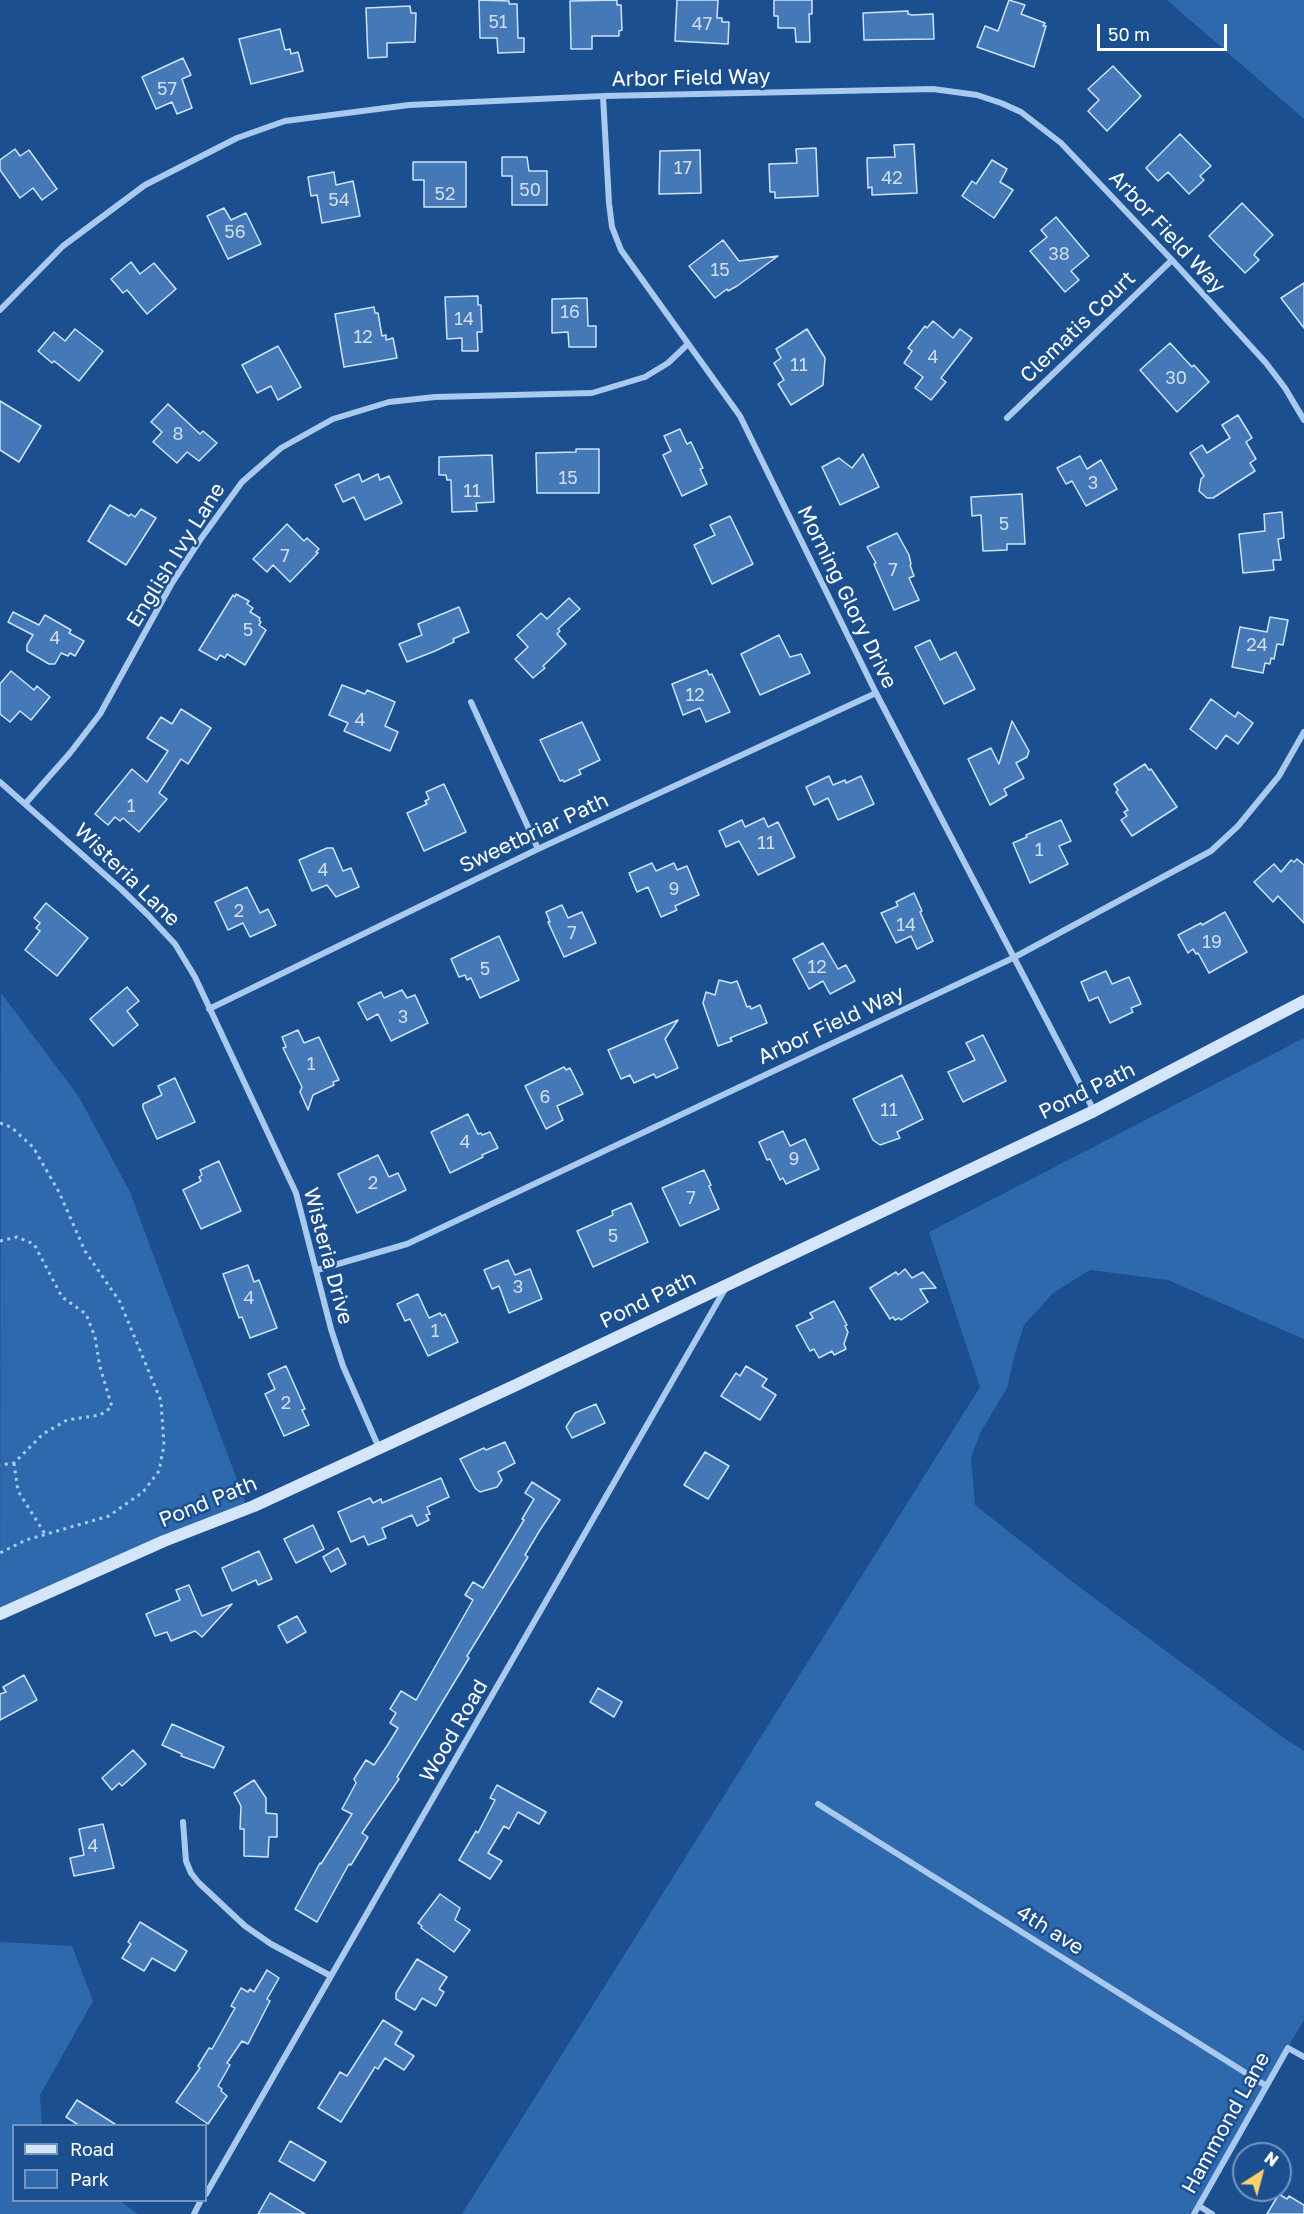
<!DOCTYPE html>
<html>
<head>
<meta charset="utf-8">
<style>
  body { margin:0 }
  #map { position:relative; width:1304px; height:2214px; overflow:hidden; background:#1b4f8f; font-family:"Golos Text",sans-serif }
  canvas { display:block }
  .legend { position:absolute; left:12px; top:2124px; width:195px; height:78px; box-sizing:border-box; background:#1b4f8f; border:2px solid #7695bc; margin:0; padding:8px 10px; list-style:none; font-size:18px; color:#fff }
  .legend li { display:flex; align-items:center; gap:12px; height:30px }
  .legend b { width:30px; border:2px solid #7695bc }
  .north { position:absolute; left:1232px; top:2142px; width:60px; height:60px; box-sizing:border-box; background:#1b4f8f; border:2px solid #7695bc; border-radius:50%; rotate:36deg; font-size:16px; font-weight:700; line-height:24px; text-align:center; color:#fff }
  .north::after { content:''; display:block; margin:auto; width:21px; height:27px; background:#ffd166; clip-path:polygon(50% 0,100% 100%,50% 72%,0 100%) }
  .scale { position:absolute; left:1097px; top:24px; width:130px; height:27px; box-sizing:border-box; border:3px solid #fff; border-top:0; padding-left:8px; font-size:18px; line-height:21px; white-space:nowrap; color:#fff; -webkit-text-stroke:4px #1b4f8f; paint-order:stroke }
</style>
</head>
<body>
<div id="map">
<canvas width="1304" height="2214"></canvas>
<ul class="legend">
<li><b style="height:8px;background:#d6e6fa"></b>Road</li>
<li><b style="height:16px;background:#2e69ad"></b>Park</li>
</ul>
<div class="north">N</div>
<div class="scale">50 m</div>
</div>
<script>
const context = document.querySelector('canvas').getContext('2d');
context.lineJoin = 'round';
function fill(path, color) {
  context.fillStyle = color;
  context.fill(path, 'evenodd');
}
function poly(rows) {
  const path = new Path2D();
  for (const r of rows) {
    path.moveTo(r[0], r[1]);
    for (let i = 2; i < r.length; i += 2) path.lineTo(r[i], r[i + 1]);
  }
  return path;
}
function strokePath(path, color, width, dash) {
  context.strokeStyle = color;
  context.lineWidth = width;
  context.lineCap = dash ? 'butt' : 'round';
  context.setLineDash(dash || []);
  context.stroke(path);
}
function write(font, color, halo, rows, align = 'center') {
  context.font = font + ' "Golos Text",sans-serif';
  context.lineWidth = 5;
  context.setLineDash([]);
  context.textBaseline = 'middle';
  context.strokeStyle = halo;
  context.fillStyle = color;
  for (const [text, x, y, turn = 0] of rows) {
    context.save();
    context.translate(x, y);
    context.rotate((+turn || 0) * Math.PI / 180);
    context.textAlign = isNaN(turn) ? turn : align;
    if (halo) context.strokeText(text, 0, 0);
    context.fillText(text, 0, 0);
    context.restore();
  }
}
const green = poly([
  [1167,0,1304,0,1304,119],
  [1,993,79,1097,130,1192,246,1504,0,1608],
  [1304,1038,1304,1339,1168,1280,1090,1270,1053,1293,1024,1325,1015,1353,1007,1388,980,1433,971,1458,975,1505,1074,1583,1281,1736,1304,1751,1304,2020,1190,2214,462,2214,980,1387,929,1232],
  [0,1942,72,1946,93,2001,40,2095,42,2125,14,2126,14,2200,120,2201,138,2214,0,2214]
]);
const building = poly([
  [479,0,509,1,509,4,517,4,518,38,524,38,524,52,498,53,497,38,480,38,479,0],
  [617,0,617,5,621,5,622,30,619,31,619,36,592,36,592,49,571,49,570,1,617,0],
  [677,0,718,0,717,18,722,18,722,22,729,22,728,44,675,41,677,0],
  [774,0,812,0,812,14,809,14,810,42,796,42,795,28,778,28,778,16,774,16,774,0],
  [1009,0,1025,5,1021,14,1045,23,1043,26,1046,26,1034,67,977,47,985,26,998,31,1009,0],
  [410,6,411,13,416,13,415,42,387,43,387,57,368,58,366,8,410,6],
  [908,11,908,14,912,15,933,14,934,39,864,40,863,13,908,11],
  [280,29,285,50,290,49,291,54,298,52,303,71,251,84,239,39,280,29],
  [183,58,191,75,182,79,192,108,177,114,172,102,156,109,142,77,183,58],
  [1113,66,1141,96,1107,131,1088,111,1099,100,1088,89,1113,66],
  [1180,134,1211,166,1200,176,1204,180,1189,194,1168,172,1158,181,1146,168,1180,134],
  [914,144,917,193,872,195,872,187,868,188,867,158,895,157,894,145,914,144],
  [816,148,818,196,775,198,775,192,770,192,769,164,797,163,796,149,816,148],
  [15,149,20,156,29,150,57,189,42,200,33,188,20,198,0,170,0,160,15,149],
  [700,150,701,193,659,194,660,151,700,150],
  [502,157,527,157,529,171,547,171,547,205,512,205,512,176,502,176,502,157],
  [992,160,1007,169,1000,182,1013,190,994,218,962,196,972,181,976,184,992,160],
  [413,162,466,162,466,207,424,207,424,180,413,180,413,162],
  [334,172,336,185,353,181,360,216,322,223,317,195,311,196,308,177,334,172],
  [1242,203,1273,235,1256,252,1254,255,1259,260,1245,273,1209,236,1242,203],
  [224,208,231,220,246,213,261,244,228,259,207,216,224,208],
  [1056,217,1089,256,1071,271,1079,280,1065,292,1030,251,1047,237,1041,230,1056,217],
  [723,240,739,261,778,256,737,286,728,291,727,289,715,298,689,266,723,240],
  [131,262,140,274,154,263,176,289,147,314,127,290,123,293,111,279,131,262],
  [1304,283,1304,328,1281,298,1304,283],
  [478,296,478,305,481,305,482,332,477,332,478,351,462,351,462,338,447,339,445,297,478,296],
  [587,298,588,326,596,326,596,347,569,347,568,332,552,333,552,299,587,298],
  [374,307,375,313,378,313,382,336,386,335,386,340,393,338,397,358,344,367,335,314,374,307],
  [933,321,953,338,960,329,972,338,941,378,946,382,931,400,915,388,923,377,904,363,912,351,908,348,925,326,927,328,933,321],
  [75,329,103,351,79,381,54,361,52,363,38,351,54,332,65,341,75,329],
  [807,329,825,358,823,385,791,405,778,384,784,380,774,363,781,358,776,349,807,329],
  [1170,343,1192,367,1194,365,1209,382,1177,412,1140,370,1170,343],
  [278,346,301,387,278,400,271,386,257,393,242,365,278,346],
  [0,401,41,426,19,462,0,450,0,401],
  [168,404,200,434,203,431,217,443,199,461,187,452,177,463,153,442,162,432,151,422,168,404],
  [1238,415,1252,438,1246,442,1256,459,1250,463,1255,471,1213,498,1207,498,1199,491,1201,479,1204,476,1190,453,1202,445,1207,453,1230,438,1222,425,1238,415],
  [680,429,687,444,691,442,703,468,700,469,707,484,682,496,663,455,671,451,664,436,680,429],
  [576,449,599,449,599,493,537,493,536,453,576,452,576,449],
  [863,454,879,487,840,505,822,467,839,458,852,468,863,454],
  [492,455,494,502,476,503,477,511,452,512,451,480,447,480,446,475,439,475,439,457,492,455],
  [1080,456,1087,469,1101,460,1117,489,1086,506,1072,481,1066,484,1057,468,1080,456],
  [359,474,362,482,378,474,380,480,389,476,402,503,365,520,354,497,343,502,335,485,359,474],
  [1022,494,1025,544,1007,544,1007,550,983,551,981,515,972,516,971,497,1022,494],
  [110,505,129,516,131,514,135,517,141,509,156,518,126,565,88,541,110,505],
  [1282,512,1284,538,1278,539,1281,560,1273,560,1274,570,1243,573,1239,534,1265,531,1264,514,1282,512],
  [730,516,753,564,712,584,694,545,715,535,710,525,730,516],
  [287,524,304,541,307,538,319,549,316,552,318,553,290,582,273,565,267,572,253,559,287,524],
  [897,533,909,555,911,564,910,565,914,576,909,578,919,600,894,610,874,564,876,563,867,547,897,533],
  [236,594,249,601,247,604,253,608,250,612,260,618,259,620,261,622,259,625,266,630,245,665,227,654,225,658,220,655,217,660,199,650,233,595,235,597,236,594],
  [569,598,580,609,558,629,560,631,557,634,566,644,543,666,545,668,533,678,515,659,528,647,517,635,541,613,547,619,569,598],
  [459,607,469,632,453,639,454,642,435,651,407,662,399,644,422,635,418,624,459,607],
  [13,612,39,625,45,615,71,630,69,633,84,641,75,656,70,653,68,656,61,653,55,664,49,664,27,651,27,645,33,635,8,622,13,612],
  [1270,617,1288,620,1283,645,1277,644,1274,659,1271,658,1270,664,1265,663,1263,673,1232,667,1240,627,1267,632,1270,617],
  [779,635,790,657,801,654,810,673,760,695,741,654,779,635],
  [930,640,940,660,956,652,975,689,944,704,915,647,930,640],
  [707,670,709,675,712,674,730,712,706,722,700,708,683,715,672,684,707,670],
  [11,671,34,690,37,686,50,697,31,720,20,711,10,722,0,714,0,684,11,671],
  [342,685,365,694,367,690,395,702,385,726,398,732,390,751,344,731,348,723,329,715,342,685],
  [1211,699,1235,717,1238,712,1253,723,1238,744,1226,735,1216,749,1190,729,1211,699],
  [181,709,211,728,188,764,181,759,159,793,167,799,139,832,123,818,120,821,115,817,108,825,95,814,132,769,147,782,168,751,147,738,161,717,172,724,181,709],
  [1012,721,1029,751,1027,757,1016,763,1024,778,1004,789,1007,795,990,805,968,759,991,748,999,764,1012,721],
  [582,722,600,760,579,770,581,774,564,782,563,780,560,781,540,740,582,722],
  [1145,764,1149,770,1151,769,1177,807,1132,836,1121,820,1127,816,1124,812,1128,810,1116,792,1118,790,1114,784,1145,764],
  [829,776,833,785,845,780,846,783,861,776,874,804,838,820,828,798,814,805,806,787,829,776],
  [444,784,466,832,424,851,407,813,427,804,425,801,429,799,426,792,444,784],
  [764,818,768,827,778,822,795,857,758,875,739,841,726,847,719,831,742,820,745,827,764,818],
  [1061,820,1071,841,1059,846,1068,864,1030,883,1013,843,1027,837,1026,835,1061,820],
  [327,848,333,848,343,871,351,868,359,887,336,897,327,885,312,891,299,860,327,848],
  [1297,859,1304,865,1304,923,1278,896,1273,902,1254,882,1274,864,1281,872,1291,860,1294,862,1297,859],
  [652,863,656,871,674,863,677,870,687,866,699,895,675,906,677,910,661,917,648,887,637,892,629,873,652,863],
  [247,887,260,913,268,909,276,925,250,937,243,923,228,930,215,902,247,887],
  [914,893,922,911,920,912,933,941,917,949,911,936,896,943,881,913,898,906,896,902,914,893],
  [46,903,88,938,57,976,25,950,40,931,36,928,40,923,34,918,46,903],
  [562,905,568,918,582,912,596,943,564,957,548,922,550,922,546,912,562,905],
  [1225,912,1247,952,1209,973,1198,953,1196,954,1193,949,1188,953,1178,935,1201,923,1202,925,1225,912],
  [499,936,519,980,480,998,471,978,467,980,465,975,459,977,451,959,499,936],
  [823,943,838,969,846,965,855,981,830,994,823,981,809,989,793,959,823,943],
  [1106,971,1112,984,1129,977,1141,1004,1131,1008,1133,1012,1110,1023,1098,997,1089,1001,1081,982,1106,971],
  [719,980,731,983,737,981,747,1007,750,1006,751,1009,760,1005,767,1023,730,1038,732,1041,718,1046,703,1003,706,992,715,995,719,980],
  [127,987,139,1001,127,1011,138,1025,113,1046,90,1019,127,987],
  [402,990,407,998,415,995,428,1023,391,1041,378,1014,367,1020,358,1003,381,992,384,998,402,990],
  [678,1020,665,1039,678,1068,656,1078,654,1074,634,1083,630,1075,621,1079,608,1050,678,1020],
  [298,1030,304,1043,319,1037,339,1080,333,1082,334,1085,313,1095,308,1110,300,1092,302,1087,283,1048,286,1047,282,1037,298,1030],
  [983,1035,1006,1081,963,1102,948,1072,975,1060,966,1043,983,1035],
  [564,1067,566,1070,570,1068,583,1094,557,1106,563,1120,546,1129,525,1086,564,1067],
  [902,1075,923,1119,897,1132,900,1138,880,1145,873,1140,853,1099,902,1075],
  [175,1078,195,1122,157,1139,143,1108,143,1104,162,1095,158,1086,175,1078],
  [468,1114,478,1134,481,1133,482,1135,490,1132,498,1148,482,1155,483,1157,450,1173,431,1132,468,1114],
  [783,1131,790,1146,805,1139,819,1169,786,1184,783,1178,780,1180,770,1159,767,1160,759,1142,783,1131],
  [378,1155,389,1177,398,1173,406,1190,357,1213,338,1174,378,1155],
  [219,1161,241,1211,201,1229,183,1190,201,1181,199,1177,202,1175,200,1170,219,1161],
  [704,1170,711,1185,709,1186,719,1209,680,1226,662,1188,704,1170],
  [631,1203,648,1242,593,1267,577,1231,613,1215,612,1211,631,1203],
  [508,1260,515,1275,530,1269,542,1299,509,1313,499,1286,492,1289,484,1270,508,1260],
  [248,1265,254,1282,259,1280,277,1328,250,1338,242,1317,239,1318,223,1274,248,1265],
  [905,1269,912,1278,923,1272,936,1288,920,1289,928,1302,901,1320,899,1318,895,1320,893,1317,890,1319,870,1288,896,1272,898,1275,905,1269],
  [418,1294,429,1318,440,1313,442,1316,445,1314,458,1342,428,1356,410,1319,405,1321,397,1304,418,1294],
  [834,1301,847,1325,845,1326,848,1332,844,1344,846,1349,834,1355,832,1351,819,1358,814,1349,810,1351,796,1326,813,1318,810,1313,834,1301],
  [286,1366,305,1409,302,1410,309,1425,284,1436,265,1394,275,1389,268,1374,286,1366],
  [746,1366,767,1379,762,1386,776,1395,760,1420,721,1396,736,1373,740,1376,746,1366],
  [596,1404,605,1423,572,1438,566,1427,575,1413,596,1404],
  [505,1442,515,1463,498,1472,502,1480,497,1487,480,1492,475,1488,460,1459,484,1448,486,1450,505,1442],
  [705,1452,729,1466,708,1499,684,1485,705,1452],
  [441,1478,449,1497,427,1507,430,1514,426,1515,429,1520,417,1526,412,1515,382,1528,386,1538,368,1545,364,1536,351,1542,338,1512,370,1498,373,1503,381,1499,382,1503,441,1478],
  [532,1482,560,1500,540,1530,525,1555,528,1557,467,1656,469,1658,397,1777,399,1779,362,1833,368,1837,351,1865,349,1864,317,1922,295,1909,320,1863,321,1864,352,1814,342,1809,356,1783,354,1779,366,1760,374,1765,387,1746,398,1728,390,1723,396,1713,390,1709,401,1691,416,1700,473,1600,465,1595,473,1582,483,1588,524,1520,522,1519,534,1499,525,1493,532,1482],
  [313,1525,324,1549,296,1563,284,1539,313,1525],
  [338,1548,346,1564,331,1572,323,1557,338,1548],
  [259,1551,272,1579,258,1585,256,1580,232,1591,222,1568,259,1551],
  [189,1585,202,1616,232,1604,202,1637,195,1631,171,1641,167,1632,155,1636,146,1614,180,1600,176,1590,189,1585],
  [297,1616,306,1632,287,1643,278,1626,297,1616],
  [24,1675,37,1700,0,1720,0,1694,6,1692,3,1687,24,1675],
  [598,1688,622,1702,614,1717,590,1702,598,1688],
  [172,1724,224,1747,214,1768,181,1756,182,1754,162,1745,172,1724],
  [133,1750,146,1764,122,1786,119,1783,112,1790,102,1778,133,1750],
  [254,1780,266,1798,266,1813,277,1814,277,1837,269,1837,268,1857,244,1856,244,1829,240,1829,241,1806,234,1793,254,1780],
  [497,1785,546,1812,539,1824,518,1812,509,1829,504,1826,488,1853,502,1861,490,1879,459,1860,476,1831,478,1833,495,1800,490,1798,497,1785],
  [103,1824,114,1868,74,1876,70,1858,84,1855,79,1829,103,1824],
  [440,1894,460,1908,455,1920,470,1930,454,1952,421,1928,422,1926,418,1923,440,1894],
  [140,1922,187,1951,175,1971,152,1958,144,1971,122,1958,131,1944,128,1942,140,1922],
  [417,1959,447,1977,439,1989,444,1992,436,2006,422,1998,415,2010,396,1999,396,1993,417,1959],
  [267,1970,279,1978,267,1999,270,2001,248,2044,242,2041,227,2063,230,2065,218,2086,222,2089,221,2091,227,2096,208,2124,176,2102,200,2068,198,2066,209,2048,212,2049,235,2008,231,2006,241,1988,248,1992,250,1989,254,1992,267,1970],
  [383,2020,402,2032,395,2044,414,2056,404,2070,385,2058,378,2069,375,2067,341,2122,318,2108,340,2072,347,2076,383,2020],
  [77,2100,118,2126,80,2126,66,2117,77,2100],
  [290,2141,326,2162,314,2181,279,2161,290,2141],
  [270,2193,305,2214,258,2214,270,2193],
  [1279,2194,1287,2199,1289,2196,1304,2205,1304,2214,1267,2214,1279,2194]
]);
const path = poly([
  [0,1123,11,1127,33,1147,59,1192,85,1251,120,1302,161,1401,164,1445,159,1471,143,1492,109,1516,26,1540,0,1553],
  [0,1241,17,1237,34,1244,62,1297,86,1314,95,1337,100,1367,112,1407,100,1415,67,1420,43,1434,14,1463,0,1465],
  [14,1463,18,1491,45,1534]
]);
const street = poly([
  [603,96,609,203,612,227,621,250,740,416,876,693,1094,1111],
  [0,310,63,246,145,185,237,138,285,121,409,105,603,96,933,89,977,95,1001,103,1021,112,1061,143,1172,260,1266,363,1285,388,1304,420],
  [1007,418,1172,260],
  [471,702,538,849],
  [0,782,121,889,148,915,175,944,195,977,296,1193,331,1329,343,1366,379,1448],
  [25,804,70,753,100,714,172,583,200,540,242,482,281,448,333,419,389,402,435,397,592,393,645,377,668,363,688,344],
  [209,1009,538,849,876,693],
  [317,1270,407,1244,1013,958,1211,851,1238,826,1279,776,1304,732],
  [818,1804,1265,2085],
  [183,1822,186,1861,191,1873,199,1883,245,1926,271,1944,331,1976],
  [206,2194,725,1289],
  [1199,2206,1212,2214],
  [194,2214,201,2200],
  [1194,2214,1288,2048,1304,2057]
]);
const secondary = poly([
  [0,1614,164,1541,254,1506,514,1386,1094,1111,1304,1001]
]);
const numberNames = [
  ["51",498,22],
  ["47",702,24],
  ["57",167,89],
  ["17",683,168],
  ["42",892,178],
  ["50",530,190],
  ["52",445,194],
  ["54",339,200],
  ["56",235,232],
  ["38",1059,254],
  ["15",720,270],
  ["16",570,312],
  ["14",464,319],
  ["12",363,337],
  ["4",933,357],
  ["11",799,365],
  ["30",1176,378],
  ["8",178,434],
  ["15",568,478],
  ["3",1093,483],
  ["11",472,491],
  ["5",1004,524],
  ["7",285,556],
  ["7",893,570],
  ["5",248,630],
  ["4",55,638],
  ["24",1257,645],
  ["12",695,695],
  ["4",360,720],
  ["1",131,806],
  ["11",766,843],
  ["1",1039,850],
  ["4",323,870],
  ["9",674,889],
  ["2",239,911],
  ["14",906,925],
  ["7",572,933],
  ["19",1212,942],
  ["12",817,967],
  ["5",485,969],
  ["3",403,1017],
  ["1",311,1064],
  ["6",545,1097],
  ["11",889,1110],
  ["4",465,1142],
  ["9",794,1159],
  ["2",373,1183],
  ["7",691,1198],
  ["5",613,1236],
  ["3",518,1287],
  ["4",249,1298],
  ["1",435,1331],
  ["2",286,1403],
  ["4",93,1846]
];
const streetNames = [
  ["Arbor Field Way",691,78,-1],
  ["Arbor Field Way",1167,232,47],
  ["Clematis Court",1078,327,-44],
  ["English Ivy Lane",176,555,-58],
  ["Morning Glory Drive",847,597,64],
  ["Sweetbriar Path",534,833,-25],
  ["Wisteria Lane",127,875,44],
  ["Arbor Field Way",831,1025,-25],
  ["Pond Path",1087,1091,-26],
  ["Wisteria Drive",328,1256,75],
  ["Pond Path",648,1300,-26],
  ["Pond Path",208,1502,-22],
  ["Wood Road",454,1731,-60],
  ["4th ave",1050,1930,32],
  ["Hammond Lane",1226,2123,-61]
];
fill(green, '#2e69ad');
fill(building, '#4478b7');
strokePath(building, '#cfe3fa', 1.5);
strokePath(path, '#a9c9ee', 3, [3, 4.5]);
strokePath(street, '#a9c9ee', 6);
strokePath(secondary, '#d6e6fa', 12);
write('18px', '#d0dded', null, numberNames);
write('21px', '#fff', '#1b4f8f', streetNames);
</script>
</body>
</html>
